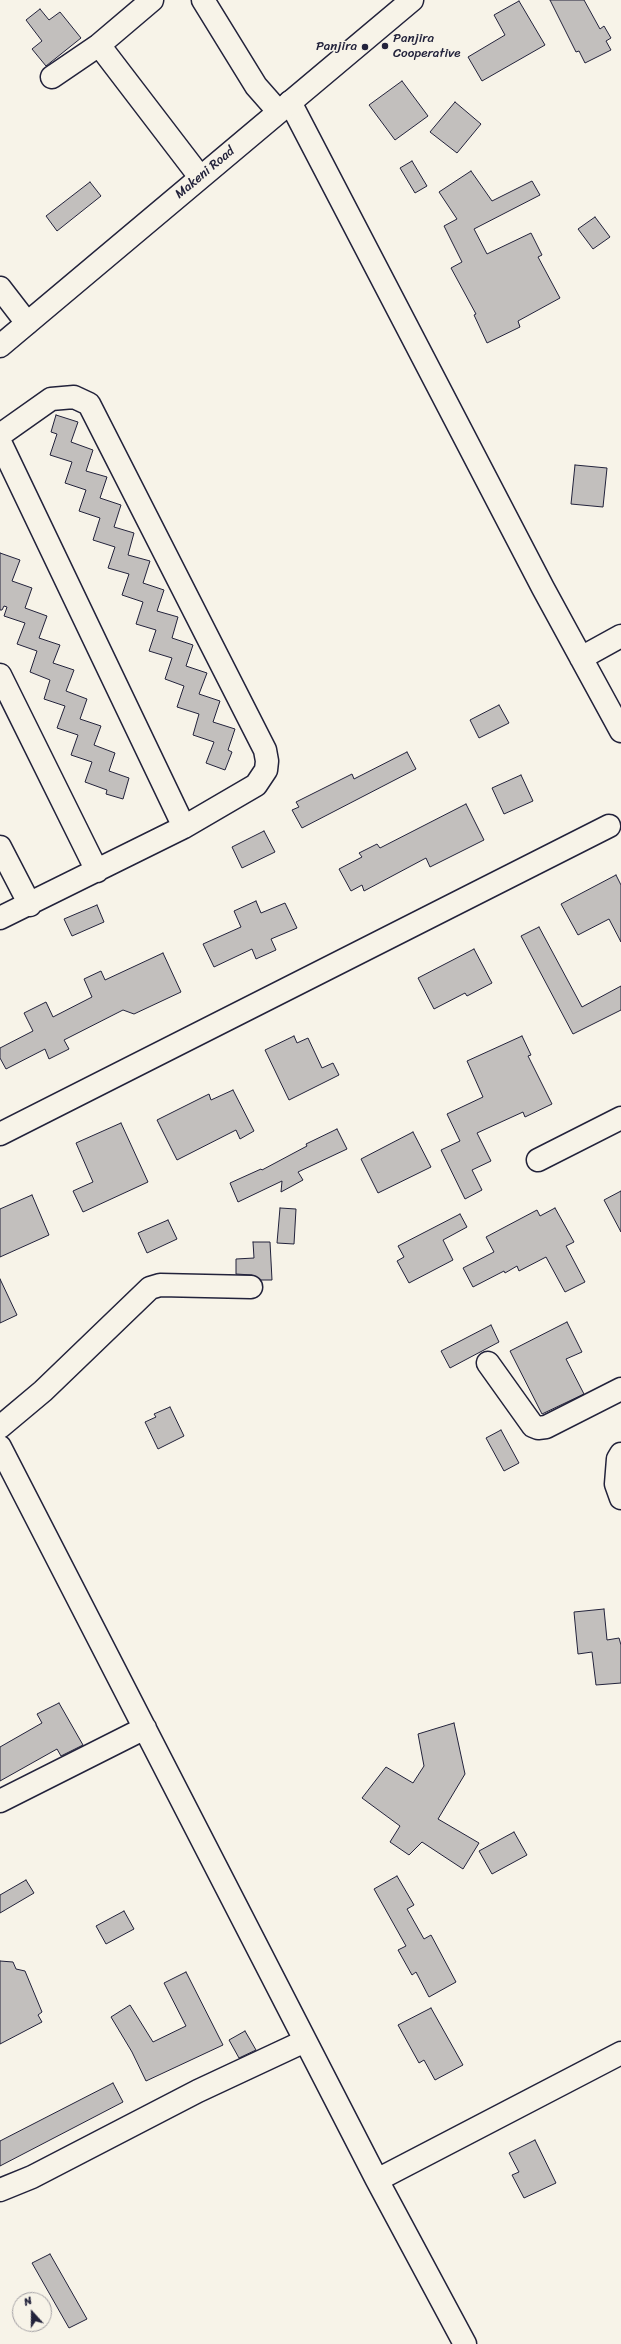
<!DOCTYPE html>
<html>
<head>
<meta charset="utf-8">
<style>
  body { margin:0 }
  #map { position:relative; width:621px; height:2344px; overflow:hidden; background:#f7f3e8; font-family:Sriracha,sans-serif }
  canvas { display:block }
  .north { position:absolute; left:12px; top:2292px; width:40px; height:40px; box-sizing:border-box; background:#f7f3e8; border:1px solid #a29fa3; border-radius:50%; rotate:339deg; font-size:11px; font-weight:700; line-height:16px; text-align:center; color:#22223b }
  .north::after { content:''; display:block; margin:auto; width:14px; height:18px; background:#22223b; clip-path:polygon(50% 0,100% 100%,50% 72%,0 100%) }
</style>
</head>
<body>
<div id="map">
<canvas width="621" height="2344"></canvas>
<div class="north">N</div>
</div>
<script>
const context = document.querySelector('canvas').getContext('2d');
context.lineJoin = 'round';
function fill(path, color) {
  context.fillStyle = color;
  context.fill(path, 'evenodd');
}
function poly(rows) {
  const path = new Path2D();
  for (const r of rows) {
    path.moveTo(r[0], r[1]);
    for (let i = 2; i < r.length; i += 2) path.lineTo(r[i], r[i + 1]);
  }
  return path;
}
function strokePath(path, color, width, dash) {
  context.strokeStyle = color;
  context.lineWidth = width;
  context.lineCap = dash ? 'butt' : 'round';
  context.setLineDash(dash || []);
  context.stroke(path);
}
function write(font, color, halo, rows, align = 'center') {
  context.font = font + ' Sriracha,sans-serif';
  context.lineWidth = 3;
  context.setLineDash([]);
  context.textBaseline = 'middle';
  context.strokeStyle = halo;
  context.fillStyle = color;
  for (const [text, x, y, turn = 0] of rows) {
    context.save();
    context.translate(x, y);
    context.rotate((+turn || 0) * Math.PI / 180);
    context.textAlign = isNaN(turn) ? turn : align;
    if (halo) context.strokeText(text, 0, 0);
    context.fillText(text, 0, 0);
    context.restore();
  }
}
const building = poly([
  [550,0,584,0,600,29,604,26,611,38,606,41,611,50,585,63,579,51,576,52,550,0],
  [519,1,545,45,482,81,468,57,505,35,494,15,519,1],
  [40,9,49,20,60,12,81,38,46,66,32,49,42,41,26,20,40,9],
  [402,81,428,116,395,140,369,105,402,81],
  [455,102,481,124,457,153,430,132,455,102],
  [412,161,427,186,415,193,400,168,412,161],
  [471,171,492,201,532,181,540,195,474,229,487,254,531,233,542,255,538,257,560,298,518,321,520,327,487,343,474,315,476,314,451,268,462,262,444,226,457,219,439,192,471,171],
  [90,182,101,196,57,231,46,216,90,182],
  [595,217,610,237,593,249,578,229,595,217],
  [56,415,78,422,71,442,93,450,86,471,107,477,100,498,121,505,114,527,134,533,128,555,150,561,143,583,164,590,157,611,178,617,172,638,193,645,186,666,207,673,199,694,220,701,213,722,235,729,228,750,232,752,225,770,206,763,214,742,193,735,199,714,177,707,184,686,165,679,172,658,149,651,156,630,136,624,143,602,122,595,129,574,108,568,115,547,93,540,100,518,79,511,86,490,65,483,72,462,50,455,57,434,51,432,56,415],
  [575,465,607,468,603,507,571,504,575,465],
  [0,553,20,560,12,581,32,588,25,608,47,616,39,638,60,645,53,663,74,670,66,691,87,699,80,719,101,726,94,745,115,753,109,771,129,778,123,799,106,794,107,790,85,782,92,762,71,755,78,735,57,728,65,706,44,699,50,680,30,672,37,651,17,644,25,623,4,616,7,607,4,606,2,610,0,610,0,553],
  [499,705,509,723,479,738,470,720,499,705],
  [407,752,416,769,302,828,292,810,299,807,296,802,352,774,354,779,407,752],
  [521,775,533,801,504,814,492,788,521,775],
  [466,804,484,840,430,867,426,858,364,891,362,885,351,891,339,869,362,857,359,853,377,844,380,848,466,804],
  [264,831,275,852,242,868,232,847,264,831],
  [616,875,621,885,621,942,609,919,578,935,561,904,616,875],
  [256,901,261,913,285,903,297,928,271,939,276,950,256,959,252,949,214,967,203,944,241,927,234,911,256,901],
  [97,905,104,922,72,936,64,919,97,905],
  [539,927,582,1007,621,986,621,1010,573,1034,521,936,539,927],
  [474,949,492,983,467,996,465,993,434,1009,418,978,474,949],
  [163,953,181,992,134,1014,123,1010,64,1040,69,1049,49,1059,45,1049,6,1069,0,1058,0,1048,33,1031,24,1013,46,1002,53,1017,92,997,84,979,101,971,105,980,163,953],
  [294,1036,297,1043,308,1038,322,1068,333,1063,339,1075,289,1100,265,1050,294,1036],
  [522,1036,531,1055,528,1056,552,1104,525,1117,523,1112,477,1133,491,1161,472,1170,482,1190,465,1199,441,1150,460,1141,447,1114,483,1097,467,1061,522,1036],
  [233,1090,254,1131,240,1139,236,1130,177,1160,157,1120,209,1094,211,1100,233,1090],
  [121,1123,148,1182,83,1212,73,1191,93,1182,76,1143,121,1123],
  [337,1129,347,1149,298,1172,303,1180,281,1192,282,1181,238,1202,230,1183,261,1169,262,1170,307,1146,306,1144,337,1129],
  [413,1132,431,1167,378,1193,361,1159,413,1132],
  [621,1191,621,1232,604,1200,621,1191],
  [32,1195,49,1235,0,1257,0,1209,32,1195],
  [280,1208,296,1209,294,1244,277,1243,280,1208],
  [555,1208,574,1242,566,1246,585,1282,565,1292,546,1257,519,1271,517,1266,505,1273,504,1271,473,1287,463,1268,494,1252,486,1237,537,1210,540,1216,555,1208],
  [460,1214,467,1227,443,1240,453,1260,409,1283,397,1261,404,1257,398,1246,460,1214],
  [168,1220,177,1239,147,1253,138,1233,168,1220],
  [253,1242,270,1242,272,1280,261,1280,252,1275,236,1274,236,1259,254,1258,253,1242],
  [0,1279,17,1315,0,1323,0,1279],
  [567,1322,582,1352,566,1359,584,1394,542,1414,510,1351,567,1322],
  [491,1325,499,1342,450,1368,441,1351,491,1325],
  [170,1407,184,1436,158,1449,145,1422,156,1417,154,1414,170,1407],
  [501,1430,519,1463,504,1471,486,1438,501,1430],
  [604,1609,607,1640,619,1638,621,1645,621,1683,596,1685,592,1652,578,1654,574,1612,604,1609],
  [59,1703,83,1745,61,1756,57,1749,0,1781,0,1747,42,1723,37,1714,59,1703],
  [454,1723,465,1774,438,1819,479,1843,463,1869,422,1842,409,1855,390,1842,400,1826,362,1798,386,1767,413,1783,424,1766,418,1734,454,1723],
  [514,1832,527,1855,492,1874,479,1851,514,1832],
  [397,1876,414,1905,407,1909,424,1939,431,1935,456,1982,429,1997,416,1972,412,1975,398,1950,406,1946,374,1889,397,1876],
  [26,1880,34,1893,0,1913,0,1895,26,1880],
  [124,1911,134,1929,106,1944,96,1926,124,1911],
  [0,1961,13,1962,16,1969,25,1971,42,2012,38,2015,42,2022,0,2044,0,1961],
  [186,1972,223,2045,146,2081,132,2052,111,2017,130,2005,153,2042,186,2026,164,1983,186,1972],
  [431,2008,463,2065,435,2080,424,2060,419,2063,398,2025,431,2008],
  [245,2031,256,2050,239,2058,229,2040,245,2031],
  [113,2083,123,2102,0,2166,0,2141,113,2083],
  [535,2140,556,2183,524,2198,512,2175,519,2172,509,2153,535,2140],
  [50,2254,87,2319,69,2328,32,2263,50,2254]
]);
const minor = poly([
  [203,0,256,86,278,111],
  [99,45,200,177],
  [52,77,99,45,152,0],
  [290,102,543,588,621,731],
  [0,288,27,323],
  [0,435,51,399,74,397,89,404,265,750,267,761,266,770,256,785,184,827,0,918],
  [0,442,184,827],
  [581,658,621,636],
  [0,675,97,871],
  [0,847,30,905],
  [0,1134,609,826],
  [538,1160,621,1118],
  [488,1363,533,1426,538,1428,546,1427,621,1389],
  [0,1427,43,1391,150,1288,160,1285,251,1287],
  [0,1447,377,2180,465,2344],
  [621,1454,618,1459,616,1484,621,1498],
  [0,1801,145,1728],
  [377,2180,621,2053],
  [0,2190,32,2177,198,2091,305,2041]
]);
const major = poly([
  [0,346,412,0]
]);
const markers = [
  [385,46,4,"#22223b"],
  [365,47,4,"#22223b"]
];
const poiNames = [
  ["Panjira",393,39],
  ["Cooperative",393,54],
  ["Panjira",357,47,"right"]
];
const streetNames = [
  ["Makeni Road",205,173,-40]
];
fill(building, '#c2bfbd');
strokePath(building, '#22223b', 1);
strokePath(minor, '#22223b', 25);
strokePath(major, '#22223b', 25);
strokePath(minor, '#f7f3e8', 22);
strokePath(major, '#f7f3e8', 22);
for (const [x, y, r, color] of markers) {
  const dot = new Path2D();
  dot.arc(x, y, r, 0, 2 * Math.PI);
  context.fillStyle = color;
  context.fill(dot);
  strokePath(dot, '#f7f3e8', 1.5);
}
write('13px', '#22223b', '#f7f3e8', poiNames, 'left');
write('13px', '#22223b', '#f7f3e8', streetNames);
</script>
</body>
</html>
